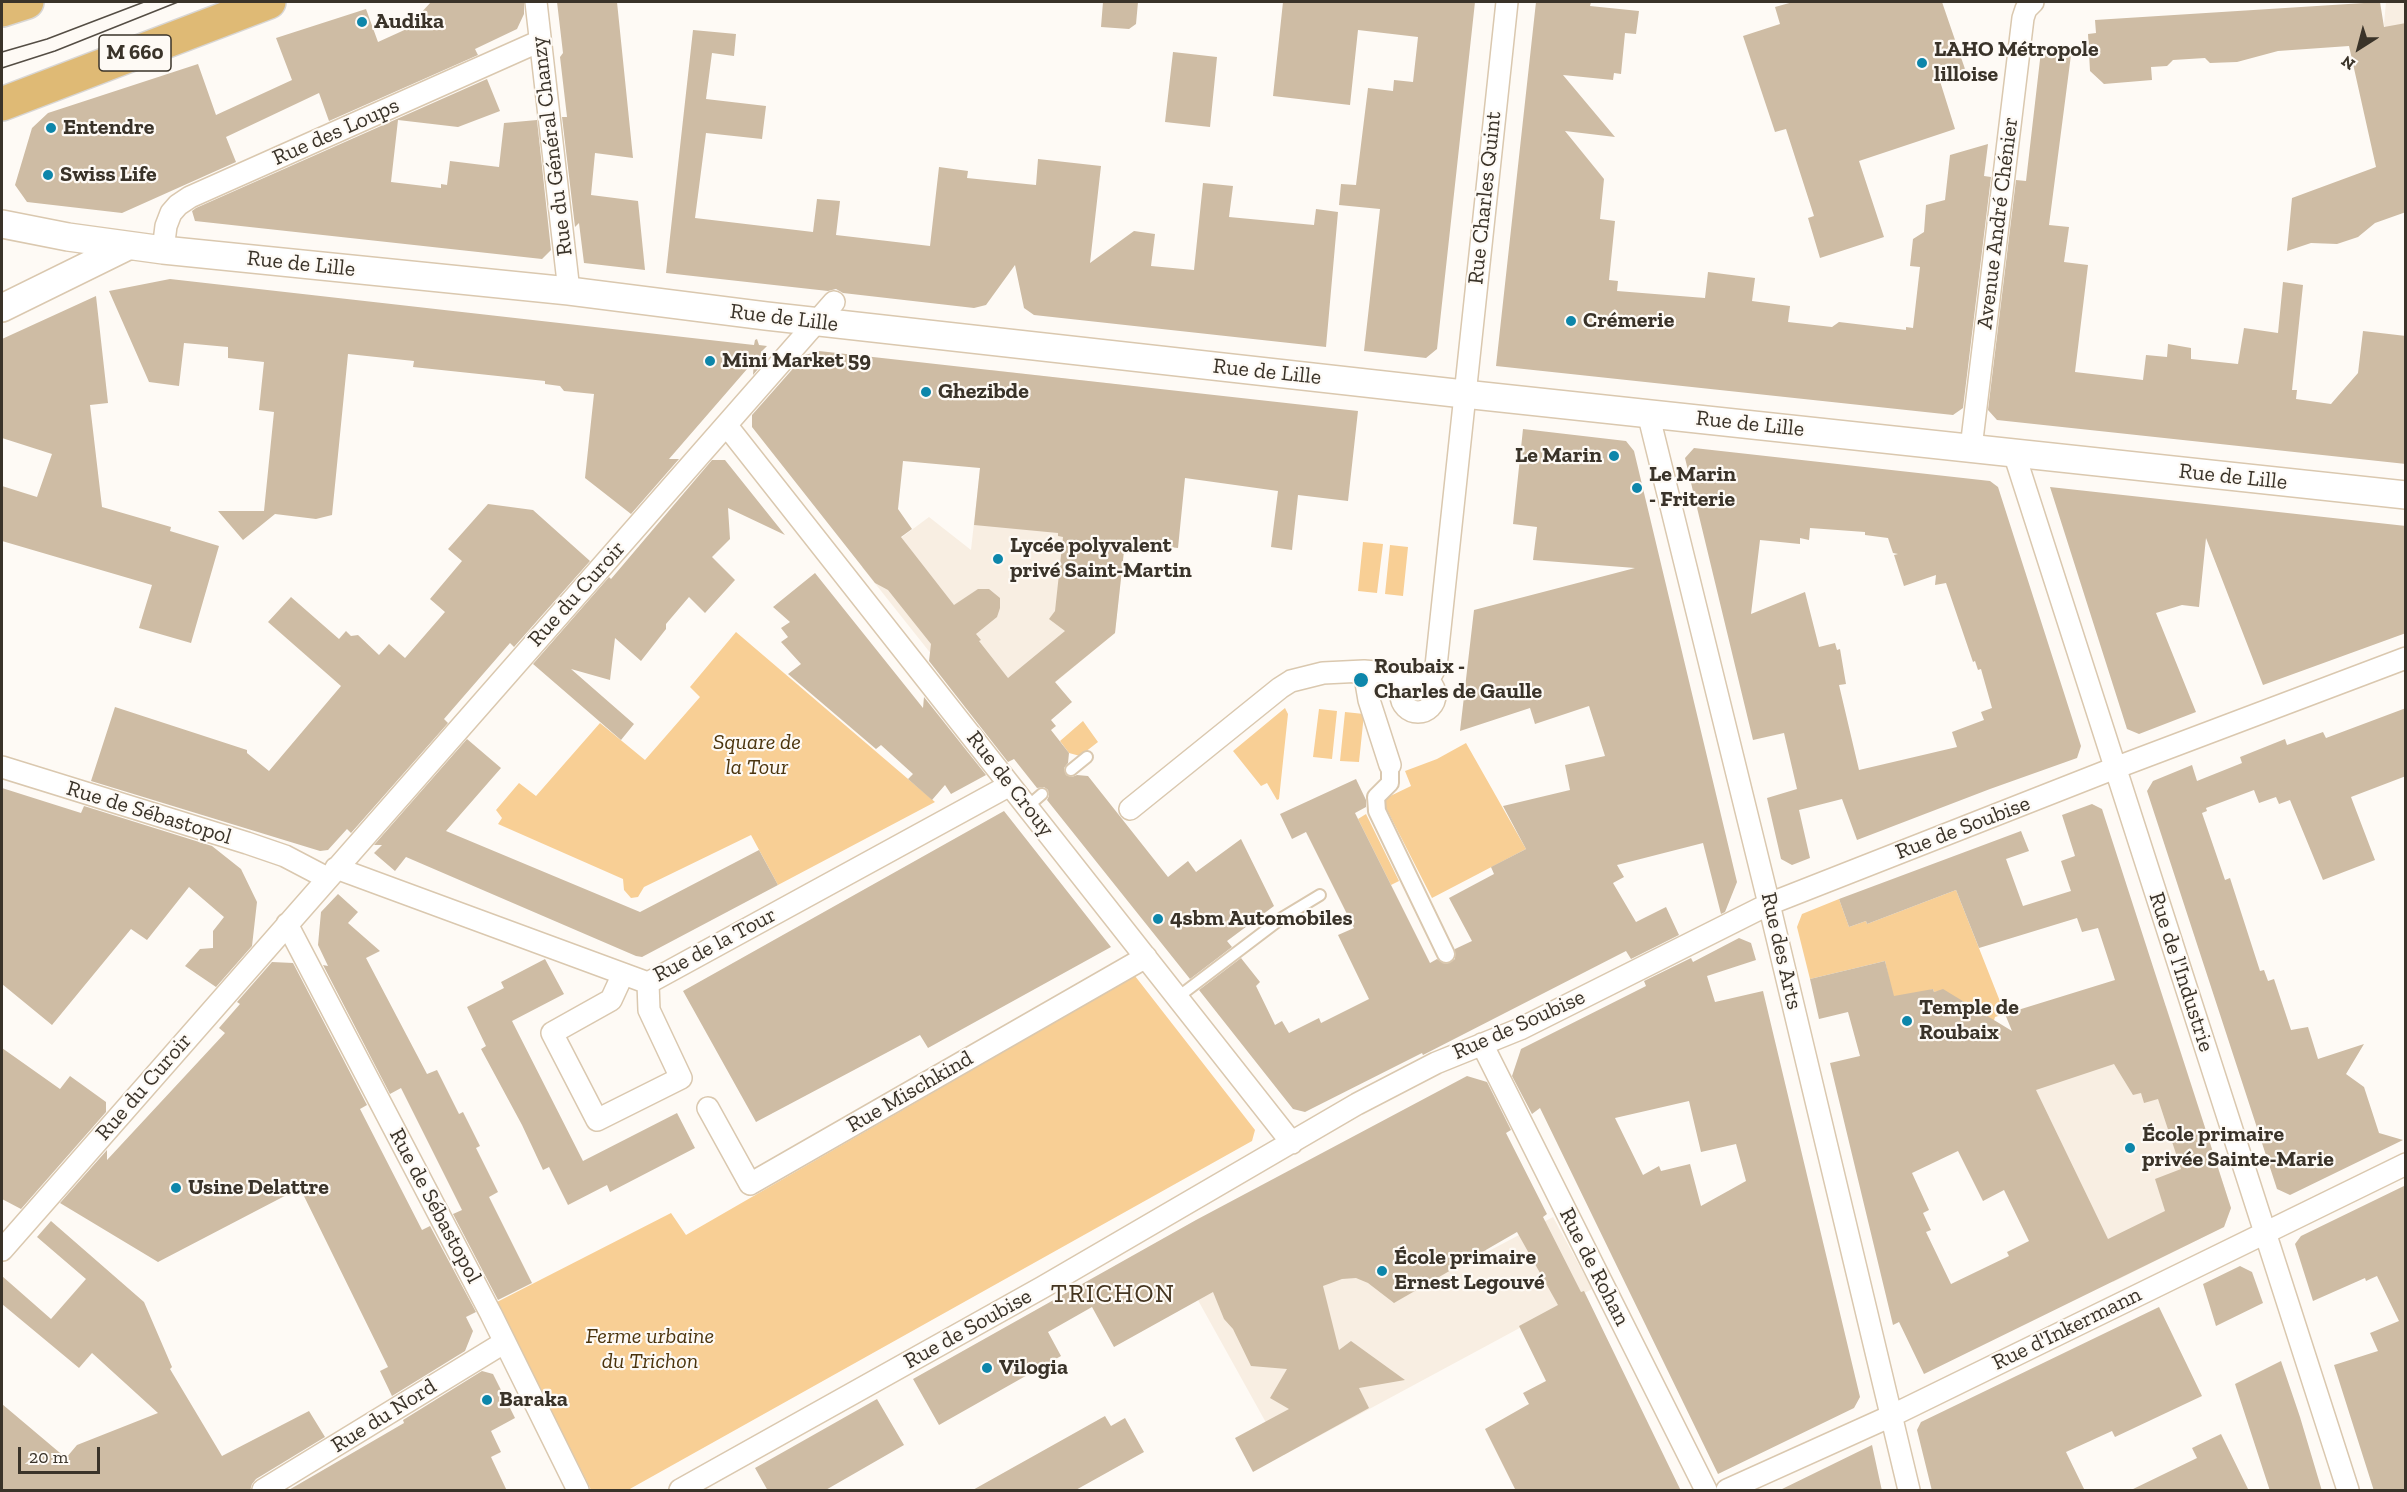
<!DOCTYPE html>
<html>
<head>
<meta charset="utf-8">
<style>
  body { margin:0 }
  #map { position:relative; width:2407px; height:1492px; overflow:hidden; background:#fefaf5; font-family:"Zilla Slab",serif }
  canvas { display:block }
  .frame { position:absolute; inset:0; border:3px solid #3a3329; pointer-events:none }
  .north { position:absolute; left:2329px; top:18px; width:60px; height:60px; -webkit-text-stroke:4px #fefaf5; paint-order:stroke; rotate:216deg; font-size:16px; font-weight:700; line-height:24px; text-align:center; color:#3a3329 }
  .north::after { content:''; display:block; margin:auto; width:21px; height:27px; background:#3a3329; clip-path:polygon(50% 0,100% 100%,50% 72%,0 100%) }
  .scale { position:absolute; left:18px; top:1447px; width:82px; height:27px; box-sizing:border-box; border:3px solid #3a3329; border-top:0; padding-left:8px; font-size:18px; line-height:21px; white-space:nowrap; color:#3a3329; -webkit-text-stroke:4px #fefaf5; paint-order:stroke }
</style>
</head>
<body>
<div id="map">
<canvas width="2407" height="1492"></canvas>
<div class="frame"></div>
<div class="north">N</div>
<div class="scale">20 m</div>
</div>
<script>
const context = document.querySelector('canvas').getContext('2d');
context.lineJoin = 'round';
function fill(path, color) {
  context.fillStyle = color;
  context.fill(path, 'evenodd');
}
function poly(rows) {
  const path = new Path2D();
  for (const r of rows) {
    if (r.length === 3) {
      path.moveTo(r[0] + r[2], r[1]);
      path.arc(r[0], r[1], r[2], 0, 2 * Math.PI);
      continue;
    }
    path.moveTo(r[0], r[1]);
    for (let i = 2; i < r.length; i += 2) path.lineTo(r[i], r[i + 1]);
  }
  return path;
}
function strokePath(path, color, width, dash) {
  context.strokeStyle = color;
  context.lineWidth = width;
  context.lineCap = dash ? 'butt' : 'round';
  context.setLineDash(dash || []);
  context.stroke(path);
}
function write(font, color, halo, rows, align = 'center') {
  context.font = font + ' "Zilla Slab",serif';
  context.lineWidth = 4.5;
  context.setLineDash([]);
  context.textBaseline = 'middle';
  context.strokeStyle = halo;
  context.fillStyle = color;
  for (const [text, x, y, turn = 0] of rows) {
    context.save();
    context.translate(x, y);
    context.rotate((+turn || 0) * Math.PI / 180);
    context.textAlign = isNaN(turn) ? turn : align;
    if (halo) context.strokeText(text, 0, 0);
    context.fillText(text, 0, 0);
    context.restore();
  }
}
const built = poly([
  [2386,2,2405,2,2405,135,2384,24],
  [991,370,1141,387,1115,633,994,733,862,567,929,517,971,550],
  [2166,1006,2231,1208,2224,1227,2113,1282,2019,1054],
  [1411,1108,1487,1252,1553,1217,1592,1289,1284,1455,1164,1239]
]);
const green = poly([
  [1363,542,1383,544,1377,593,1358,591],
  [1390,545,1408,547,1403,596,1385,594],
  [736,632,935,802,778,885,751,835,644,887,638,897,631,898,624,890,623,879,498,824,502,818,496,810,519,783,536,796,600,723,645,760,700,697,690,687],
  [1285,708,1288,714,1279,799,1277,800,1267,783,1261,786,1233,751],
  [1319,709,1337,711,1332,759,1313,757],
  [1345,712,1364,714,1359,762,1340,761],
  [1083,721,1098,742,1080,756,1069,753,1060,741],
  [1466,743,1526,849,1432,898,1382,800,1411,786,1405,771,1437,759],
  [1366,814,1399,881,1391,885,1358,819],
  [1956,890,2005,1014,1995,1017,1987,1044,1938,991,1934,992,1933,989,1885,1004,1889,979,1885,961,1810,979,1797,927,1802,914,1839,899,1849,927,1866,921,1867,924],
  [1135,976,1255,1130,1252,1141,628,1490,591,1490,497,1302,671,1213,686,1235]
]);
const building = poly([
  [431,2,524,2,524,14,517,29,475,49,478,55,329,121,319,93,226,137,236,162,122,213,27,202,15,185,32,128,48,113,198,64,216,115,292,80,276,38,366,9,378,42,422,22,419,15],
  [557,2,617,2,633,158,595,153,591,195,638,201,645,270,584,263,579,223,575,227,562,117,567,117,560,57,563,53],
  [1103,2,1138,2,1136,24,1129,29,1101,27],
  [1283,2,1475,2,1437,349,1426,358,1364,351,1380,209,1339,205,1341,184,1356,185,1368,88,1393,91,1394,80,1413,82,1418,37,1358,30,1350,105,1273,96],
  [1536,2,1591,2,1590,6,1639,11,1636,34,1625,33,1621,74,1614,73,1613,80,1563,75,1615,137,1565,131,1604,179,1600,219,1615,221,1609,280,1618,281,1617,291,1705,298,1708,272,1755,278,1752,301,1790,306,1788,322,1832,327,1839,322,1906,330,1906,327,1913,328,1920,267,1910,266,1913,239,1924,232,1926,205,1945,200,1950,155,1988,144,1984,176,1991,177,1963,408,1953,415,1496,366],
  [1793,2,1942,2,1965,69,1939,78,1955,129,1859,161,1884,237,1820,258,1808,218,1814,216,1786,129,1775,132,1743,36,1780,24,1775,7],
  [2380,2,2384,27,2406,23,2406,212,2375,223,2358,237,2337,244,2311,243,2287,251,2292,198,2376,167,2349,46,2278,51,2237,62,2210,63,2205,58,2173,60,2167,66,2151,67,2152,80,2104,84,2090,71,2088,34,2096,33,2095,20],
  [693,30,736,34,734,56,712,53,706,99,766,106,762,139,706,133,695,218,813,232,817,199,840,201,836,235,930,246,939,167,968,171,967,178,1036,185,1038,159,1101,166,1090,263,1134,231,1155,234,1151,266,1194,270,1203,183,1233,186,1229,217,1314,225,1316,209,1338,212,1326,347,1034,315,1024,308,1015,265,986,305,974,308,843,293,836,289,828,291,666,273],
  [2041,51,2071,55,2049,225,2069,227,2064,262,2088,265,2075,372,2143,380,2146,355,2167,357,2168,344,2191,348,2191,359,2238,364,2244,328,2278,333,2283,282,2303,285,2292,390,2297,390,2296,399,2331,404,2358,373,2363,331,2406,336,2406,464,1997,420,1988,410,2016,180,2026,181],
  [1173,52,1217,57,1210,127,1165,122],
  [487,79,500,111,458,127,398,120,391,182,441,188,441,184,447,185,450,161,499,167,504,123,537,120,551,250,542,259,195,221,192,211,196,208],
  [170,279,754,345,755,340,757,339,759,345,767,346,761,352,764,362,753,375,754,361,669,459,679,459,631,514,585,478,594,394,564,391,560,386,545,384,545,381,413,367,414,361,348,354,332,515,316,519,275,514,243,540,218,511,264,511,274,412,259,410,264,362,228,358,228,347,184,343,179,386,149,382,109,291],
  [96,296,108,403,90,405,102,507,171,527,170,531,219,546,191,643,139,628,152,585,2,541,2,486,37,497,52,454,2,438,2,339],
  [819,351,1358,411,1348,501,1298,495,1292,550,1271,547,1278,491,1185,478,1178,548,1125,542,1115,633,1055,682,1072,702,1051,720,1056,726,1051,730,1069,753,1068,763,1064,768,1066,775,1072,777,1077,775,1088,776,1168,877,1188,861,1196,872,1241,839,1274,906,1227,941,1232,947,1190,979,1047,800,1049,796,1048,790,1044,787,1037,788,1014,759,1008,762,929,661,931,644,888,590,875,583,752,427,752,415,805,355],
  [903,461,980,468,974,525,1058,533,1058,536,1063,537,1055,611,1049,619,1065,631,1008,678,979,641,981,640,976,634,997,617,1000,608,1000,598,989,589,978,589,954,605,901,537,912,529,898,509],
  [1523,429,1626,441,1634,451,1737,882,1725,912,1721,914,1703,843,1617,865,1624,877,1613,883,1636,922,1666,907,1679,935,1631,959,1626,951,1423,1055,1422,1053,1305,1112,1293,1109,1199,990,1241,958,1260,982,1256,986,1275,1025,1282,1021,1289,1033,1319,1018,1321,1023,1369,999,1338,935,1354,928,1306,832,1292,839,1280,814,1356,779,1366,800,1366,807,1355,813,1430,963,1437,959,1446,964,1455,959,1455,949,1472,941,1449,898,1494,874,1491,867,1526,849,1503,806,1570,790,1565,765,1605,756,1589,706,1535,724,1530,708,1460,731,1474,610,1635,568,1533,560,1537,527,1513,524],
  [1694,448,1990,481,1998,487,2081,746,2077,758,1990,789,1857,840,1842,799,1799,810,1810,858,1792,865,1781,859,1767,798,1797,789,1784,733,1753,740,1685,458],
  [1810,528,1865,532,1865,535,1888,538,1893,553,1898,554,1894,555,1904,586,1936,575,1935,585,1946,583,1973,662,1975,661,1978,670,1981,669,1992,708,1981,712,1984,720,1952,732,1957,747,1859,770,1839,685,1846,684,1840,649,1837,650,1835,643,1819,647,1805,592,1751,614,1760,540,1800,544,1800,538,1809,540],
  [712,460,725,460,785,535,728,508,730,539,712,557,735,580,705,613,689,597,666,624,666,629,641,661,615,638,610,680,571,669,634,724,621,740,533,664,609,577,611,579],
  [2050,487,2406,526,2406,633,2263,685,2206,538,2199,607,2182,605,2156,613,2196,712,2139,734,2127,729],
  [488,504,533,510,590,561,514,647,510,643,444,719,448,723,351,833,347,829,328,850,320,851,91,781,115,707,247,750,247,753,269,771,341,686,268,622,291,597,339,639,346,631,351,636,358,635,379,655,389,644,405,658,445,612,430,599,462,561,448,549],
  [815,573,923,708,924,697,986,775,951,794,945,785,932,800,908,779,913,774,881,745,876,749,788,674,801,664,781,642,788,637,781,628,790,622,773,607],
  [2406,708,2406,776,2351,797,2375,860,2323,880,2290,800,2279,804,2276,797,2259,803,2254,790,2206,808,2207,811,2202,813,2225,880,2230,878,2260,971,2264,970,2268,981,2274,979,2291,1030,2308,1027,2318,1059,2364,1044,2346,1074,2364,1087,2379,1133,2403,1140,2290,1195,2277,1189,2147,791,2153,781,2192,765,2197,781,2242,763,2240,757,2285,739,2287,745,2323,732,2326,738],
  [467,739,501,768,446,831,640,912,759,850,778,885,642,957,636,956,406,857,395,871,374,853,382,845,374,845],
  [2,788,81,813,84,806,212,846,241,869,257,902,252,946,216,987,185,966,200,949,213,948,213,931,224,917,189,887,147,940,131,929,52,1025,2,984],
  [2092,804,2102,809,2231,1208,2224,1227,1924,1374,1899,1322,1893,1325,1830,1063,1860,1056,1848,1012,1819,1019,1810,979,1885,961,1894,996,1933,989,1934,992,1943,989,2012,1031,2005,1014,2115,980,2098,928,2082,932,2077,918,1979,948,1956,890,1867,924,1866,921,1849,927,1839,899,2021,831,2029,851,2006,859,2023,906,2071,891,2061,861,2075,856,2062,815],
  [2114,1064,2133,1095,2141,1093,2144,1103,2158,1099,2181,1169,2155,1179,2165,1211,2108,1239,2036,1090],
  [1958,1151,1983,1201,2004,1190,2029,1241,2007,1252,2009,1256,1951,1284,1926,1232,1931,1230,1923,1213,1929,1210,1912,1173],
  [1004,811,1111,947,928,1048,920,1035,756,1122,683,991],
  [338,894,358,912,348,923,380,951,366,958,427,1074,437,1070,459,1114,463,1112,480,1146,476,1148,498,1192,489,1197,532,1283,498,1300,453,1214,462,1210,401,1088,390,1094,323,965,328,966,318,945,321,912],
  [1739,938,1751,943,1756,960,1707,976,1715,1002,1763,991,1860,1397,1854,1408,1718,1474,1540,1108,1532,1114,1512,1076,1521,1049,1646,986,1644,981,1691,958,1693,962],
  [1689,1101,1701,1152,1736,1144,1746,1181,1701,1206,1690,1164,1661,1171,1659,1166,1643,1175,1615,1118],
  [545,959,564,994,512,1021,583,1161,677,1113,695,1148,610,1192,607,1185,568,1205,549,1167,543,1170,522,1125,481,1049,486,1046,467,1007,504,988,501,982],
  [272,962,293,963,367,1105,360,1109,422,1230,430,1226,476,1312,466,1317,473,1331,465,1351,392,1396,380,1371,388,1367,300,1188,158,1262,60,1203,107,1150,107,1160,225,1033,219,1028,240,1004,237,1002],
  [2,1048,60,1089,70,1076,106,1102,106,1112,21,1209,2,1199],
  [1467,1076,1487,1082,1511,1130,1506,1133,1547,1214,1543,1217,1581,1292,1584,1291,1681,1491,1516,1491,1485,1429,1529,1404,1523,1393,1546,1381,1519,1326,1558,1305,1517,1232,1394,1303,1368,1283,1356,1278,1342,1279,1323,1286,1339,1350,1351,1341,1405,1380,1359,1388,1369,1408,1253,1472,1235,1438,1289,1409,1270,1398,1287,1369,1251,1366,1233,1329,1224,1319,1213,1292,1114,1347,1092,1307,1048,1332,1061,1356,939,1425,913,1379,1196,1220],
  [2406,1185,2406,1491,2374,1491,2334,1365,2378,1351,2370,1333,2399,1321,2377,1276,2366,1281,2365,1278,2313,1301,2295,1244,2301,1236],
  [51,1221,144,1302,172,1367,170,1369,222,1456,309,1411,325,1437,256,1479,252,1484,250,1491,2,1491,2,1404,66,1458,77,1445,158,1413,92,1353,79,1368,2,1304,2,1276,51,1319,86,1279,37,1237],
  [2240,1266,2252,1272,2263,1303,2216,1326,2203,1284],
  [2159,1307,2202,1396,2115,1437,2112,1431,2066,1452,2085,1491,1932,1491,1917,1430,1921,1422],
  [2281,1361,2300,1417,2322,1491,2270,1491,2235,1384],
  [482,1371,493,1374,515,1418,491,1431,501,1452,491,1457,507,1491,287,1491,404,1423,403,1420],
  [877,1399,904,1445,824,1491,768,1491,755,1468],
  [1105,1416,1111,1426,1125,1418,1144,1452,1074,1491,971,1491],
  [2221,1434,2249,1491,2129,1491,2197,1458,2192,1448],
  [1872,1445,1882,1491,1778,1491]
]);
const service = poly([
  [1071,770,1087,757],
  [1027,807,1042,794],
  [1178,997,1282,918,1320,895]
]);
const pedestrian = poly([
  [1390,765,1390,783,1376,797,1377,811,1446,954]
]);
const minor = poly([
  [536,2,569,291],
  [163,250,166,226,171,213,178,205,190,197,540,41],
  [1648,413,1769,904,1909,1490],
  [727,426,1292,1143],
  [1971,448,2023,18,2026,9,2033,2],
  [2014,453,2348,1490],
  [1364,671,1369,700,1390,765],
  [1418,695,17],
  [1428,681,1436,666,1507,2],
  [2,767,247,843,285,856,327,878],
  [1130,809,1280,688,1291,681,1323,673,1364,671,1400,674,1412,679],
  [336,868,648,983,1010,785],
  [287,924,491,1314,578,1490],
  [623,974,611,1000,552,1033,597,1120,681,1078,649,1010,648,983],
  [1482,1044,1706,1490],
  [708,1108,750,1184,1146,957],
  [2,1250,834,302],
  [263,1490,505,1342],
  [680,1490,1043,1287,1357,1104,1436,1063,1520,1029,1769,904,2115,768,2406,658],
  [1727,1490,1891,1416,2406,1164]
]);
const tertiary = poly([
  [2,224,68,237,163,250,569,291,766,316,1464,394,2406,495],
  [2,308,128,246]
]);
const primary = poly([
  [2,10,27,2],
  [2,104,269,2]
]);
const tram = poly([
  [2,52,47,39,144,2],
  [2,68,55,51,178,2]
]);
const markers = [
  [362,22,6,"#0d86aa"],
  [1922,63,6,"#0d86aa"],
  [51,128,6,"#0d86aa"],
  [48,175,6,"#0d86aa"],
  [1571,321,6,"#0d86aa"],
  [710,361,6,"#0d86aa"],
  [926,392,6,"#0d86aa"],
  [1614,456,6,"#0d86aa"],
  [1637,488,6,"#0d86aa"],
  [998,559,6,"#0d86aa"],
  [1361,680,8,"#0d86aa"],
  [1158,919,6,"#0d86aa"],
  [1907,1021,6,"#0d86aa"],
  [2130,1148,6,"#0d86aa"],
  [176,1188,6,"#0d86aa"],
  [1382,1271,6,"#0d86aa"],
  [987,1368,6,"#0d86aa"],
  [487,1400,6,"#0d86aa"]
];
const shields = [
  [135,53,72]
];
const shieldNames = [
  ["M 660",135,53]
];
const poiNames = [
  ["Audika",374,22],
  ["LAHO Métropole",1934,50],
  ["lilloise",1934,75],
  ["Entendre",63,128],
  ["Swiss Life",60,175],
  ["Crémerie",1583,321],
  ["Mini Market 59",722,361],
  ["Ghezibde",938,392],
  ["Le Marin",1602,456,"right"],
  ["Le Marin",1649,475],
  ["- Friterie",1649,500],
  ["Lycée polyvalent",1010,546],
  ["privé Saint-Martin",1010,571],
  ["Roubaix -",1374,667],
  ["Charles de Gaulle",1374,692],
  ["4sbm Automobiles",1170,919],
  ["Temple de",1919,1008],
  ["Roubaix",1919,1033],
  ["École primaire",2142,1135],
  ["privée Sainte-Marie",2142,1160],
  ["Usine Delattre",188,1188],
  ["École primaire",1394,1258],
  ["Ernest Legouvé",1394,1283],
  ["Vilogia",999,1368],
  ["Baraka",499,1400]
];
const streetNames = [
  ["Rue des Loups",336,132,-24],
  ["Rue du Général Chanzy",552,146,-97],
  ["Rue Charles Quint",1485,198,-84],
  ["Avenue André Chénier",1998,223,-83],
  ["Rue de Lille",301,264,6],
  ["Rue de Lille",784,318,7],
  ["Rue de Lille",1267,372,6],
  ["Rue de Lille",1750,424,6],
  ["Rue de Lille",2233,477,6],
  ["Rue du Curoir",577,594,-48],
  ["Rue de Crouy",1010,784,52],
  ["Rue de Sébastopol",149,813,17],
  ["Rue de Soubise",1963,828,-21],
  ["Rue de la Tour",715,945,-28],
  ["Rue des Arts",1781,951,77],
  ["Rue de l'Industrie",2181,972,72],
  ["Rue de Soubise",1519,1025,-24],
  ["Rue du Curoir",144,1087,-49],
  ["Rue Mischkind",910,1092,-30],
  ["Rue de Sébastopol",435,1206,62],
  ["Rue de Rohan",1594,1267,63],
  ["Rue de Soubise",968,1329,-29],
  ["Rue d'Inkermann",2067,1329,-26],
  ["Rue du Nord",384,1416,-32]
];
const parkNames = [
  ["Square de",757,743],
  ["la Tour",757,768],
  ["Ferme urbaine",650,1337],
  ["du Trichon",650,1362]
];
const quarterNames = [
  ["TRICHON",1113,1295]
];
fill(built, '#f8eee2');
fill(green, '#f8cf95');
fill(building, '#cebca4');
strokePath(service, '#dac8af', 14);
strokePath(pedestrian, '#dac8af', 20);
strokePath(minor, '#dac8af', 24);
strokePath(tertiary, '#dac8af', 30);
strokePath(primary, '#d8d6d4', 36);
strokePath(service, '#fff', 10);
strokePath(pedestrian, '#fff', 16);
strokePath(minor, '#fff', 21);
strokePath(tertiary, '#fff', 27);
strokePath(primary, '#dfba75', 33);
strokePath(tram, '#544d44', 1.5);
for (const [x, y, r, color] of markers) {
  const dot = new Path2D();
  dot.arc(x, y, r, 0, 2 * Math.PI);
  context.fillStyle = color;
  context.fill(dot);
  strokePath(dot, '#fefaf5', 2);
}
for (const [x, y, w] of shields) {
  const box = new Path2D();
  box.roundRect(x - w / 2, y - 18, w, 36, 4.5);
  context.fillStyle = '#fefaf5';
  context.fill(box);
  strokePath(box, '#3a3329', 1.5);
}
write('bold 21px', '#3a3329', null, shieldNames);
write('bold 22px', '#3a3329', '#fefaf5', poiNames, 'left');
write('22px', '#3a3329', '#fefaf5', streetNames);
write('italic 22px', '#4b340d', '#fefaf5', parkNames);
context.letterSpacing = '1.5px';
write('26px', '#443520', '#fefaf5', quarterNames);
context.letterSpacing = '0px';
</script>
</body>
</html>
